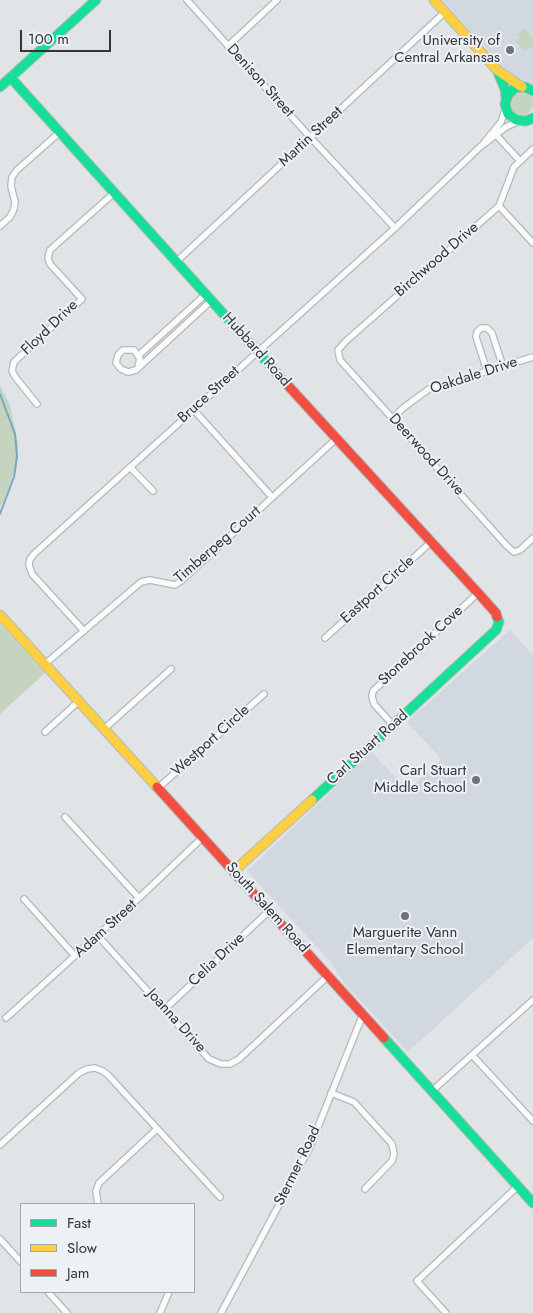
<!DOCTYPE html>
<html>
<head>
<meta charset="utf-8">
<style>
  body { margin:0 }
  #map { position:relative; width:533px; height:1313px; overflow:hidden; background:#e1e4e7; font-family:Jost,sans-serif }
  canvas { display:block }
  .legend { position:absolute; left:20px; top:1203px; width:175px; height:90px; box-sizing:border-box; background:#ecf1f6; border:1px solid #a2a6aa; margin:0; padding:6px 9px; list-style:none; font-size:15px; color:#333537 }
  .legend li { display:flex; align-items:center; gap:10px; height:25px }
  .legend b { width:25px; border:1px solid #a2a6aa }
  .scale { position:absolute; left:20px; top:30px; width:91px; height:22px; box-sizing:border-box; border:2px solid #333537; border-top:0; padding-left:6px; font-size:15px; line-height:18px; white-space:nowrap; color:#333537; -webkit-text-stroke:4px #ecf1f6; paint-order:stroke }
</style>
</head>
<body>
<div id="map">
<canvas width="533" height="1313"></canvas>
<ul class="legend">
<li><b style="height:6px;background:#16e098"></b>Fast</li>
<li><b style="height:6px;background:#ffcf43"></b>Slow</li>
<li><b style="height:6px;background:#f24e42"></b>Jam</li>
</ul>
<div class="scale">100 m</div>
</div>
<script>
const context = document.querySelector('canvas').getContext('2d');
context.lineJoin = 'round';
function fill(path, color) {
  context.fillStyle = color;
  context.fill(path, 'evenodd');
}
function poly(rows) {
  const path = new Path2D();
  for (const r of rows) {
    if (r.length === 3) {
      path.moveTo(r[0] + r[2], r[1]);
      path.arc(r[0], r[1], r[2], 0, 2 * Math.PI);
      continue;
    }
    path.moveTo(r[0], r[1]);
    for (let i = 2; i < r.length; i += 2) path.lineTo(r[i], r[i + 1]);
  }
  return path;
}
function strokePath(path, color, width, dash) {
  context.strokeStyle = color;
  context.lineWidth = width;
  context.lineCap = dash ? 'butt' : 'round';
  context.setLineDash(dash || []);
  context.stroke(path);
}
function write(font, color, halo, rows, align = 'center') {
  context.font = font + ' Jost,sans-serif';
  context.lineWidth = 4;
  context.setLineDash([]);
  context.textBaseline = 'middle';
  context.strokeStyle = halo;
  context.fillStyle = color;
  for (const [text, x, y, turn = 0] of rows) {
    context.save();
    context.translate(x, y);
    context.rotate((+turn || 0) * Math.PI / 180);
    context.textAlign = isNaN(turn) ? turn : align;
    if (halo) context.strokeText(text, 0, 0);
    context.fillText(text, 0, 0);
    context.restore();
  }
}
const built = poly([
  [442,0,533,0,533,100],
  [510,630,533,655,533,938,408,1052,345,984,329,960,247,871,372,753,408,790,441,759,407,722]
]);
const green = poly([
  [525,28,533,39,533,48,532,49,530,47,525,51,515,41,520,37,518,34],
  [522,104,11],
  [0,386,10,405,18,443,18,455,14,471,10,486,0,508],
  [0,624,45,673,0,714]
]);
const stream = poly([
  [0,394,15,434,17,457,14,477,0,514]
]);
const street = poly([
  [187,0,310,137,395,228],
  [228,46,277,0],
  [497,136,520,161],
  [483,144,501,122,505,110],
  [533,149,514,167,499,206,346,341,338,350,340,360,507,546,514,552,520,550,533,538],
  [499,206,533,243],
  [0,226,10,217,14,209,15,202,11,186,12,177,17,170,60,132],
  [176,262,445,12],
  [139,355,206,294],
  [138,367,140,359,134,350,123,350,118,355,116,363,121,369,128,372,136,370,212,300],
  [487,371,476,337,477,332,481,328,487,328,492,333,503,367],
  [37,404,16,378,12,371,14,362,82,299,50,264,48,258,50,250,114,193],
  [193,409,272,497],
  [393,418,403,408,429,389,533,357],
  [130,467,153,491],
  [84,631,32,574,29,565,30,559,34,554,395,228,480,147,506,127,519,121],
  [325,638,431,542],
  [45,664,141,582,150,580,175,585,181,581,336,439],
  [393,725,374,704,372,696,373,691,478,593],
  [104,729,171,669],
  [45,732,79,701],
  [158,788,264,694],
  [65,817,139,898],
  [24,899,75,956],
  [98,936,209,1059,221,1064,230,1064,239,1059,328,976],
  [165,1009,269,911],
  [6,1018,139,898,203,837],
  [472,1055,533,1121],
  [433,1090,533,1000],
  [331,1093,354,1102,392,1144,394,1154,392,1161,365,1189],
  [0,1145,79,1073,87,1069,95,1068,103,1071,108,1075,220,1197],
  [98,1204,96,1191,99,1183,157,1129],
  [0,1239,21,1262],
  [48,1292,67,1313],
  [160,1313,169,1292],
  [221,1313,310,1147,363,1014],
  [446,1313,417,1281,518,1186]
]);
const fast = poly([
  [497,70,505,89,506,98],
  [11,78,282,379],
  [0,87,96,0],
  [533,91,525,87,515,88,508,95,505,104,508,114,516,120,526,121,533,118],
  [312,800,496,630,499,622,497,617],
  [384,1038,533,1203]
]);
const slow = poly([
  [434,0,497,70,522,87],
  [0,615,157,787],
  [234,871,312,800]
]);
const jam = poly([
  [282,379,478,593,496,613,497,617],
  [157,787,384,1038]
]);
const markers = [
  [510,50,5,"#707275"],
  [476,780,5,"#707275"],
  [405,916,5,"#707275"]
];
const poiNames = [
  ["University of",500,41],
  ["Central Arkansas",500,58],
  ["Carl Stuart",466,771],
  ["Middle School",466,788],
  ["Marguerite Vann",405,933,"center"],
  ["Elementary School",405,950,"center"]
];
const streetNames = [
  ["Denison Street",260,81,48],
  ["Martin Street",311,137,-43],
  ["Birchwood Drive",437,260,-41],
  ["Floyd Drive",50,328,-44],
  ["Hubbard Road",256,350,48],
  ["Oakdale Drive",474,376,-18],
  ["Bruce Street",209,395,-42],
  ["Deerwood Drive",426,455,48],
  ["Timberpeg Court",218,545,-41],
  ["Eastport Circle",378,590,-42],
  ["Stonebrook Cove",421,646,-43],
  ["Westport Circle",211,741,-42],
  ["Carl Stuart Road",368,748,-42],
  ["South Salem Road",267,908,48],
  ["Adam Street",106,929,-42],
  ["Celia Drive",217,960,-43],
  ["Joanna Drive",176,1021,48],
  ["Stermer Road",298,1166,-64]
];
fill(built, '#d1d8df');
fill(green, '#c4d4be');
strokePath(stream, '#7aa7c4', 2);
strokePath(street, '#b6b9ba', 8);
strokePath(fast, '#b6b9ba', 11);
strokePath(slow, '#b6b9ba', 11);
strokePath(jam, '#b6b9ba', 11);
strokePath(street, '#fafbfb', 5.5);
strokePath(fast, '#16e098', 9);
strokePath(slow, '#ffcf43', 9);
strokePath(jam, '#f24e42', 9);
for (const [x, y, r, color] of markers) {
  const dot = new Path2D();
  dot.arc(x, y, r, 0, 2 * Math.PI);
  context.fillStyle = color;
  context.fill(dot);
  strokePath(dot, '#ecf1f6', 2);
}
write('15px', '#333537', '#ecf1f6', poiNames, 'right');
write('15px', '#333537', '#ecf1f6', streetNames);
</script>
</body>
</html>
